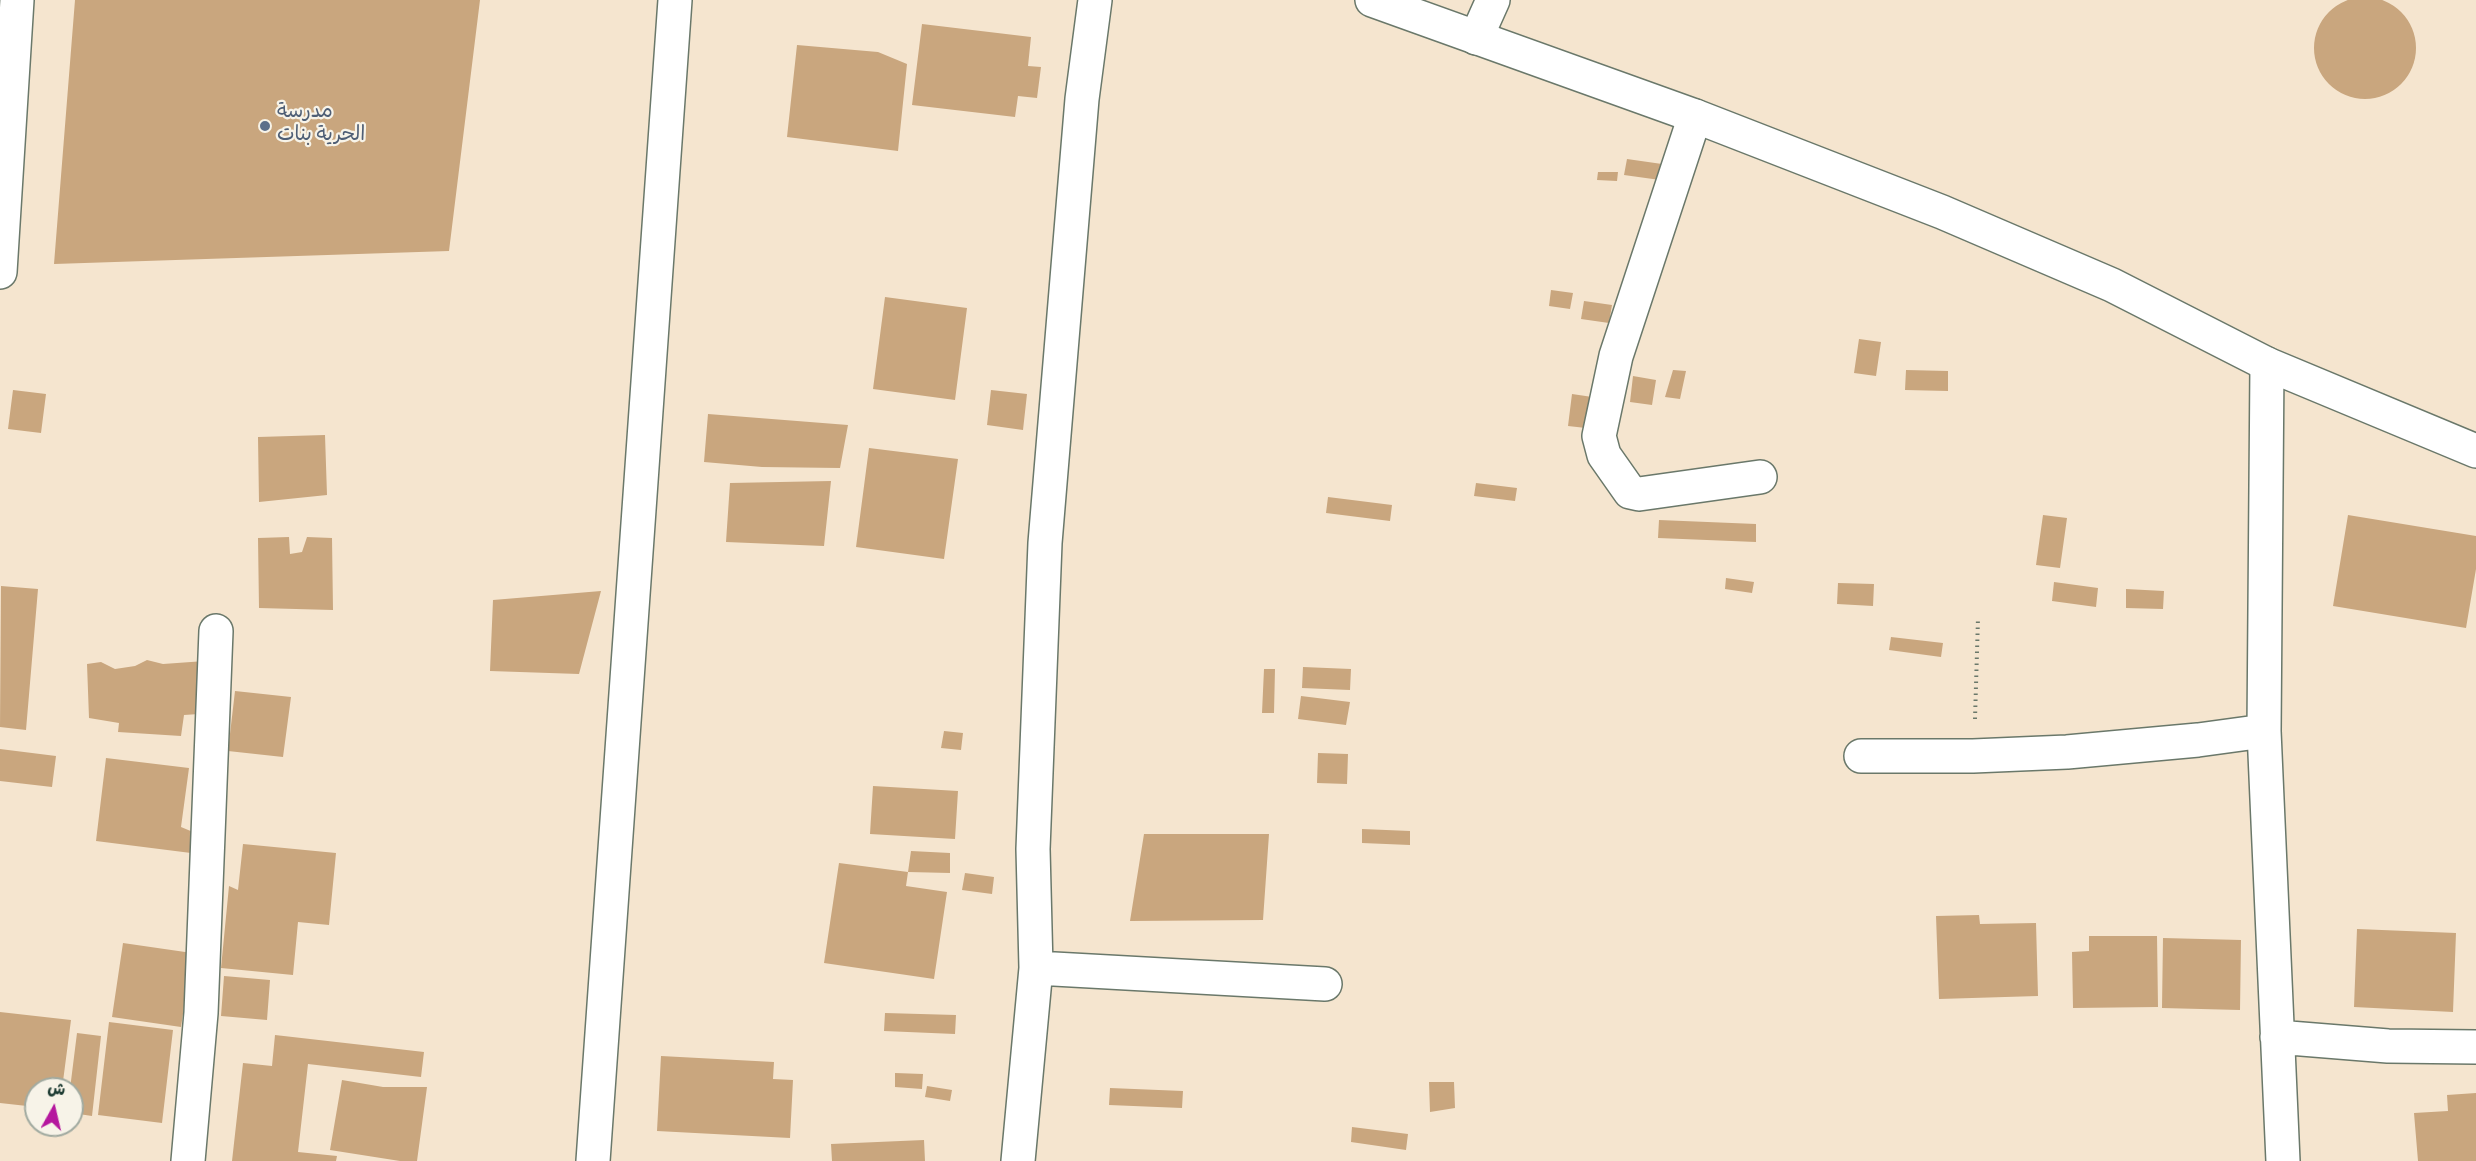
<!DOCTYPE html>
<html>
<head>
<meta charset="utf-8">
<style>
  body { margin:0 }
  #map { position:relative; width:2476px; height:1161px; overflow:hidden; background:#f5e5cf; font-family:Dekko,"Playpen Sans Arabic",sans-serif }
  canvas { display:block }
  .north { position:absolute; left:24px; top:1077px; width:60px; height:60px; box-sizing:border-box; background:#f7f3e8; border:2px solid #a1aaa0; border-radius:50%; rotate:8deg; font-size:16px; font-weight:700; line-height:24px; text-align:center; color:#1f3d34 }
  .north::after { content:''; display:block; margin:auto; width:21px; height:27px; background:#b5179e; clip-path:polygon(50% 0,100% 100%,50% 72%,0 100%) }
</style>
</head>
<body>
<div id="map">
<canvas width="2476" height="1161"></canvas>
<div class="north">ش</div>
</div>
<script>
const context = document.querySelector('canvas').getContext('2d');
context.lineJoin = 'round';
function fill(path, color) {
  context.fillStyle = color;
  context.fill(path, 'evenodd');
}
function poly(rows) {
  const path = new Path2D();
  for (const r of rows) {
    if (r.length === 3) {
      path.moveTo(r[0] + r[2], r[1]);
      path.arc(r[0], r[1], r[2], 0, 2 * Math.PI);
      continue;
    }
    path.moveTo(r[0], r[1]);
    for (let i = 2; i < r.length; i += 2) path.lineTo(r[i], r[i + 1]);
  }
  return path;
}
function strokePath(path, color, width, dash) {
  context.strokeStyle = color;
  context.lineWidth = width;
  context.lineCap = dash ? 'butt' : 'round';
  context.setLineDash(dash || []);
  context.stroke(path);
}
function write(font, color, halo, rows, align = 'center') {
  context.font = font + ' Dekko,"Playpen Sans Arabic",sans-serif';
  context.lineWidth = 4.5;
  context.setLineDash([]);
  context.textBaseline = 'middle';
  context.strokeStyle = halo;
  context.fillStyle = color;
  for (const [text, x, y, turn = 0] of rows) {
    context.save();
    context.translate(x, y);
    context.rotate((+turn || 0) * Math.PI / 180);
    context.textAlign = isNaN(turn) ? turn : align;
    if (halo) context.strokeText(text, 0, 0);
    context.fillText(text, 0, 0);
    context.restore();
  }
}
const building = poly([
  [2365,48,51],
  [75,0,480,0,449,251,54,264],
  [922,24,1031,37,1028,66,1041,67,1037,98,1018,96,1015,117,912,105],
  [797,45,878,52,907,64,898,151,787,137],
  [1627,159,1662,164,1660,180,1624,175],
  [1598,172,1618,172,1617,181,1597,180],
  [1551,290,1573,293,1570,309,1549,306],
  [885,297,967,308,955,400,873,389],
  [1584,301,1612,305,1609,323,1581,319],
  [1859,339,1881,342,1876,376,1854,373],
  [1673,370,1686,371,1680,399,1665,397],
  [1906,370,1948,371,1948,391,1905,390],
  [1633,376,1656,380,1652,405,1630,402],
  [13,390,46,394,41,433,8,429],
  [991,390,1027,394,1023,430,987,425],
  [1572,394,1599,398,1595,429,1568,426],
  [708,414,848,425,840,468,762,467,704,462],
  [325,435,327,495,259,502,258,437],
  [869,448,958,459,944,559,856,547],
  [831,481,824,546,726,542,730,483],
  [1476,483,1517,488,1515,501,1474,496],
  [1328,497,1392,505,1390,521,1326,513],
  [2043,515,2067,518,2060,568,2036,565],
  [2348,515,2476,536,2476,569,2466,628,2333,606],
  [1659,520,1756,524,1756,542,1658,538],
  [289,537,290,554,302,552,307,537,332,538,333,610,259,608,258,538],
  [1726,578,1754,582,1752,593,1725,589],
  [2054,582,2098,588,2096,607,2052,601],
  [1838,583,1874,584,1873,606,1837,604],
  [1,586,38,589,26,730,0,727],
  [2126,589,2164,591,2163,609,2126,608],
  [601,591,579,674,490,671,493,600],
  [1891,637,1943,643,1941,657,1889,650],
  [147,660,163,664,205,661,199,714,184,715,181,736,118,732,119,723,89,718,87,664,101,662,115,669,135,666],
  [1303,667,1351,669,1350,690,1302,688],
  [1264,669,1275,669,1274,713,1262,713],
  [235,691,291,697,283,757,228,751],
  [1301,696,1350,702,1346,725,1298,719],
  [944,731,963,733,961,750,941,748],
  [0,749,56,756,52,787,0,781],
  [1318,753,1348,754,1347,784,1317,783],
  [106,758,189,768,181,827,193,832,191,853,96,841],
  [873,786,958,791,955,839,870,834],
  [1362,829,1410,831,1410,845,1362,843],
  [1144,834,1269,834,1263,920,1130,921],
  [243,844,336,853,329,925,298,922,293,975,221,968,229,886,238,890],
  [911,851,950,853,950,873,908,872],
  [839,863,908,872,906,886,947,892,934,979,824,963],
  [965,873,994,877,992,894,962,890],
  [1979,915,1980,924,2036,923,2038,996,1939,999,1936,916],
  [2357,929,2456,933,2453,1012,2354,1007],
  [2089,936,2157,936,2158,1007,2073,1008,2072,952,2089,951],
  [2163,938,2241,940,2240,1010,2162,1008],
  [123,943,192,953,181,1027,112,1017],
  [224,976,270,980,267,1020,221,1016],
  [0,1012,71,1020,62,1089,36,1089,36,1107,0,1103],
  [885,1013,956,1015,955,1034,884,1031],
  [109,1022,173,1030,162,1123,98,1115],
  [77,1033,101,1036,92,1116,72,1113,72,1089,70,1089],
  [275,1035,424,1052,421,1077,308,1064,298,1152,337,1156,336,1161,232,1161,243,1063,272,1066],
  [661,1056,774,1062,773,1079,793,1080,790,1138,657,1131],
  [895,1073,923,1074,922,1089,895,1087],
  [342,1080,383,1087,427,1087,417,1161,400,1161,330,1150],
  [1429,1082,1454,1082,1455,1108,1430,1112],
  [927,1086,952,1090,950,1101,925,1097],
  [1110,1088,1183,1091,1182,1108,1109,1105],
  [2476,1093,2476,1161,2418,1161,2414,1113,2448,1111,2447,1095],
  [1352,1127,1408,1134,1406,1150,1351,1142],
  [924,1140,925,1161,832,1161,831,1144]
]);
const path = poly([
  [1975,719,1978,618]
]);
const minor = poly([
  [1476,38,1493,0],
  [1695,116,1616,356,1599,436,1604,455,1630,492,1639,494,1760,477],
  [0,272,17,0],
  [2267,364,2264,731,2283,1161],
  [1861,756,1973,756,2067,752,2198,740,2264,731],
  [1036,968,1325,984],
  [2277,1037,2388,1046,2476,1047],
  [188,1161,201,1013,216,631],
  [593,1161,675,0],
  [1018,1161,1036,968,1033,849,1045,543,1082,99,1095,0]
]);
const tertiary = poly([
  [1372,0,1695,116,1942,212,2112,285,2267,364,2476,451]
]);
const markers = [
  [265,126,6,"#5c6f8a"]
];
const serviceNames = [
  ["مدرسة",277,114],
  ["الحرية بنات",277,137]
];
fill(building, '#c9a67e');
strokePath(minor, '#6a786a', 36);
strokePath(tertiary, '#6a786a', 36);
strokePath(path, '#6a786a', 4, [1.5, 4.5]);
strokePath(minor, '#fff', 33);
strokePath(tertiary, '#fff', 33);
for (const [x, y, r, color] of markers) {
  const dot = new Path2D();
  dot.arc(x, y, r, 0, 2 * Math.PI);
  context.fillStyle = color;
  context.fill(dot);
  strokePath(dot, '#f7f3e8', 2);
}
write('20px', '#4e5e75', '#f7f3e8', serviceNames, 'left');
</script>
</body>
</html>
